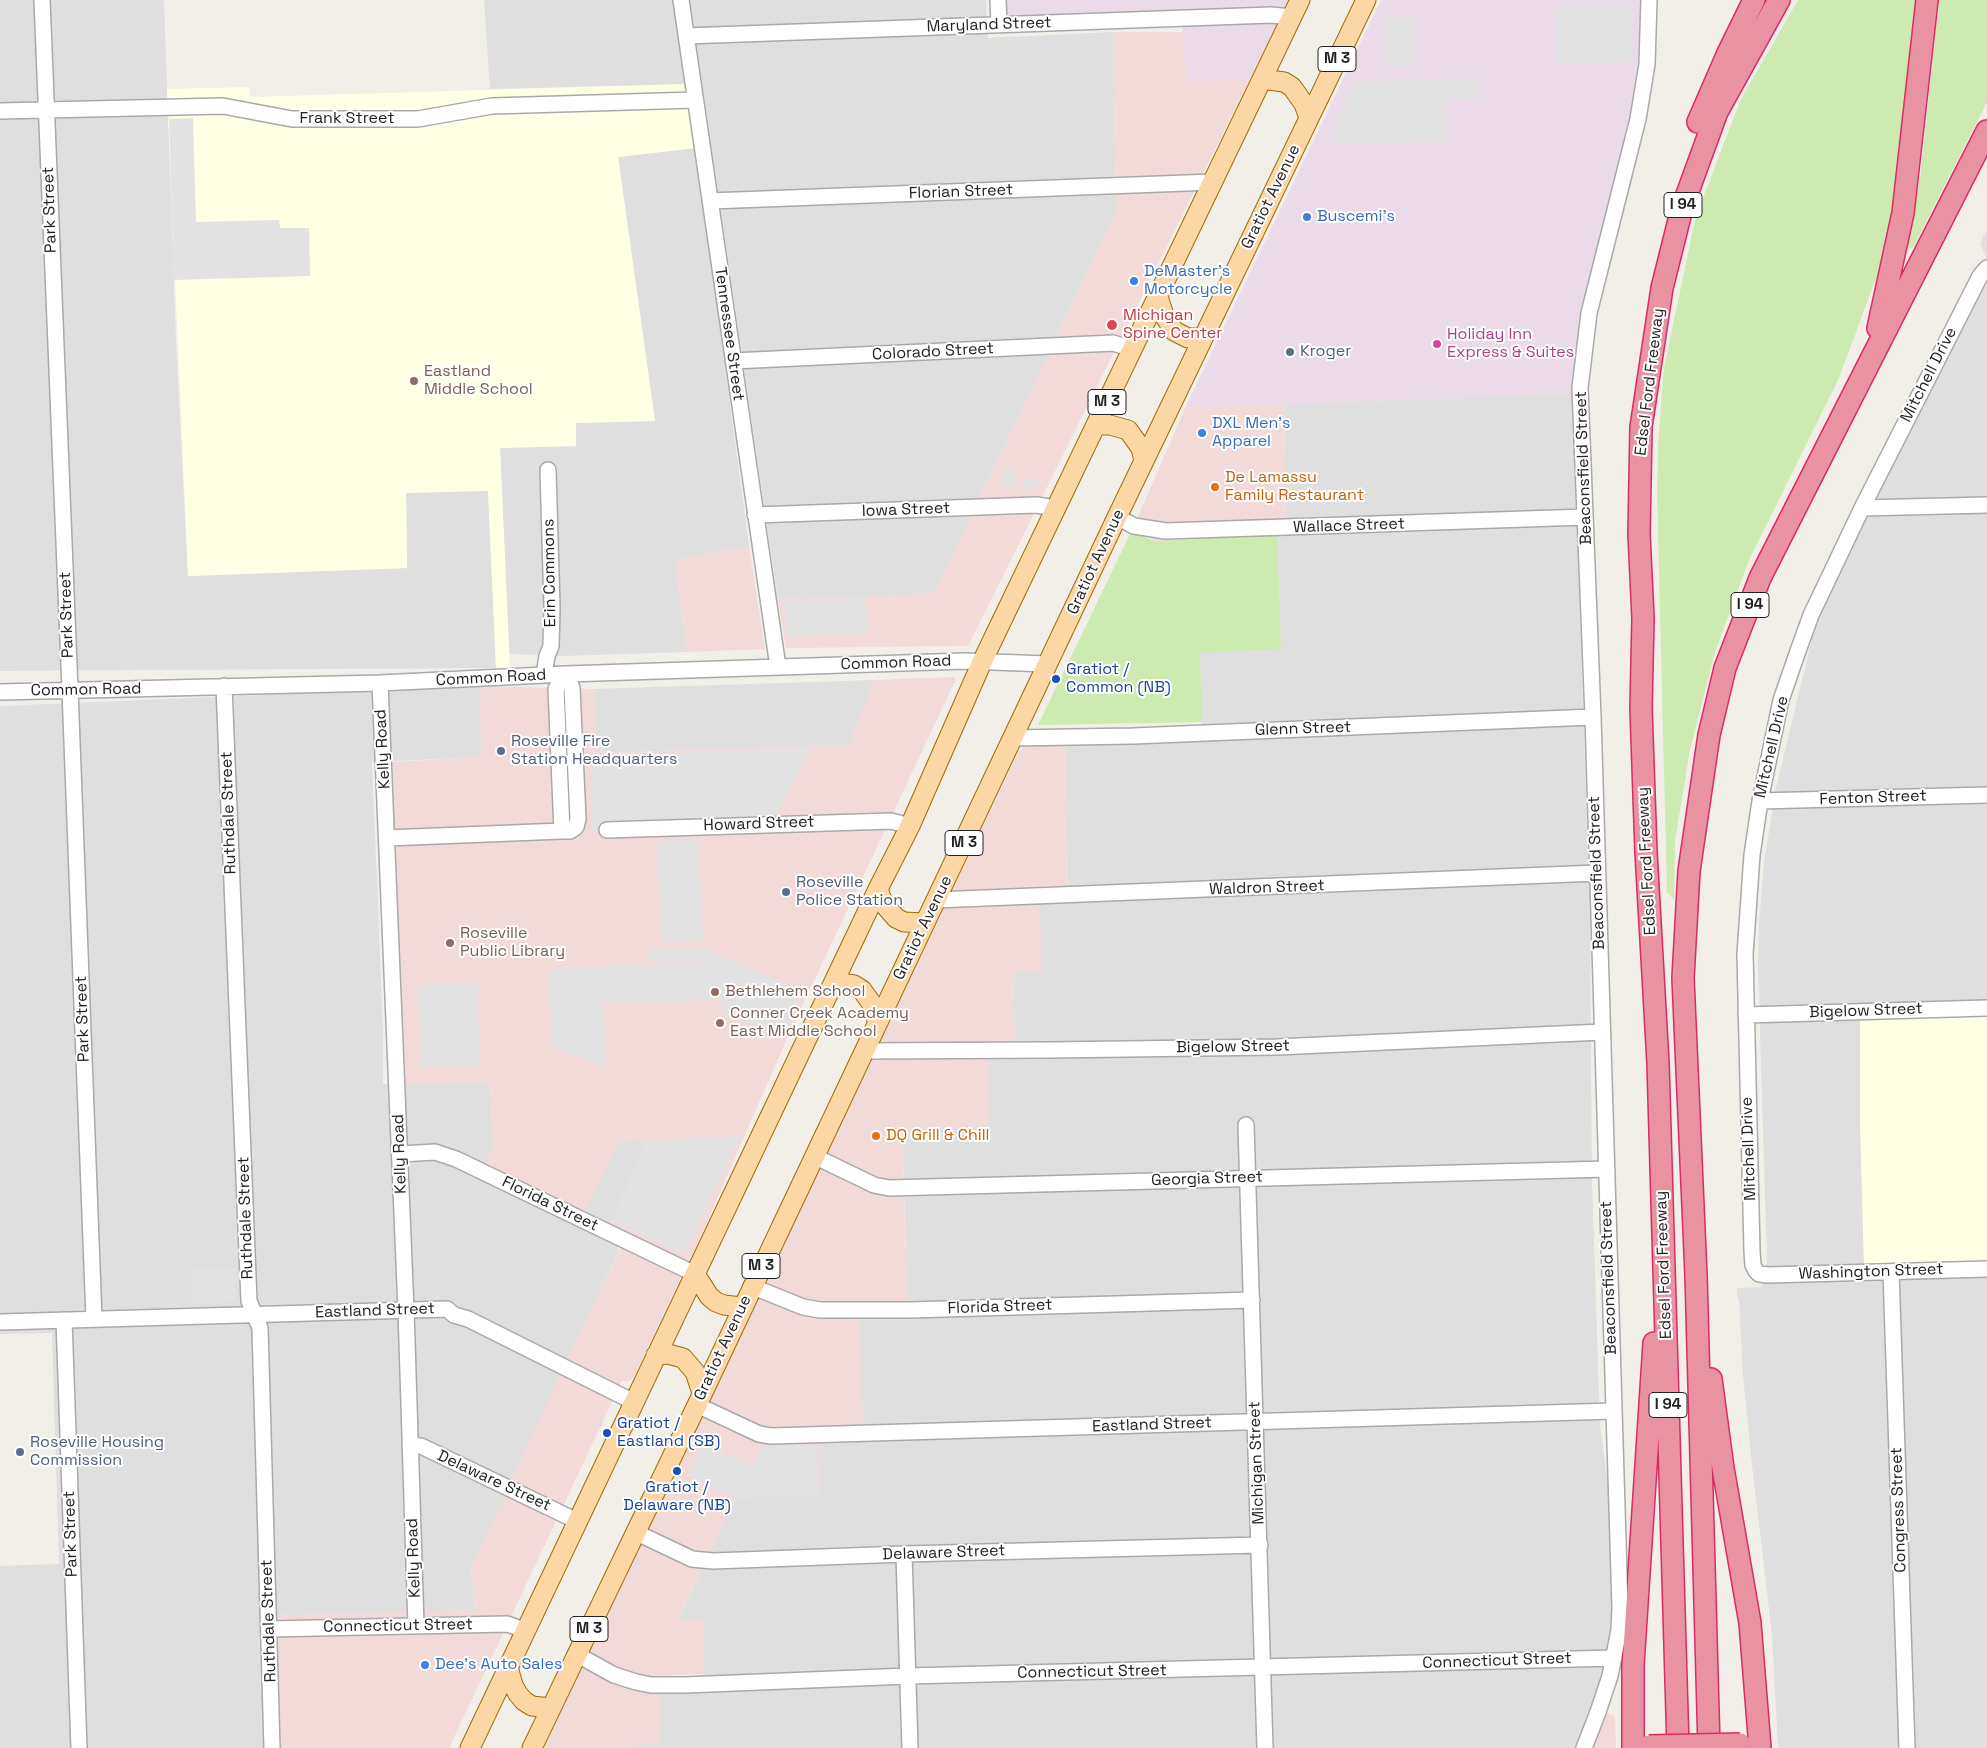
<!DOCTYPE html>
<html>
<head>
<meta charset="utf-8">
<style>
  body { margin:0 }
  canvas { display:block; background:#f2efe9 }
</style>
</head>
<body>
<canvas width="1987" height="1748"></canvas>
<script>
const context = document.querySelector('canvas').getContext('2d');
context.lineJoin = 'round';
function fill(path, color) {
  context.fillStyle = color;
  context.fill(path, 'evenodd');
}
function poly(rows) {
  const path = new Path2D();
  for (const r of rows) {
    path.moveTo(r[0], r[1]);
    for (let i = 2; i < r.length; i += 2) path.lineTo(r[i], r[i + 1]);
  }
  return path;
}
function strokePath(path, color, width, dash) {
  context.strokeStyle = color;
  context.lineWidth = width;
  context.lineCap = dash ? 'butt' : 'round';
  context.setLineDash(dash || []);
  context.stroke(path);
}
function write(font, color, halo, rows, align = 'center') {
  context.font = font + ' "Space Grotesk",sans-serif';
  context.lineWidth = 4;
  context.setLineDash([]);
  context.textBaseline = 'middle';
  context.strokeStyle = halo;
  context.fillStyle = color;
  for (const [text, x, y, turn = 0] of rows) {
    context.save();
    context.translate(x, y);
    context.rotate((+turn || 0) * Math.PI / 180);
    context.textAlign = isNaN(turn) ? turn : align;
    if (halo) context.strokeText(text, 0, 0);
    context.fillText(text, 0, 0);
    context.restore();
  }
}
const residential = poly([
  [0,0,164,0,176,340,188,576,407,568,406,493,488,490,496,668,0,671],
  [484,0,674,0,687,84,490,89],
  [690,0,986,0,988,38,1113,32,1116,212,934,594,778,600],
  [696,148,749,546,675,560,687,652,564,656,509,654,500,448,576,446,576,423,655,421,618,157],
  [1987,229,1987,260,1980,243],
  [1987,279,1987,1748,1778,1748,1772,1635,1752,1465,1743,1376,1739,1301,1737,1295,1737,1288,1762,1287,1761,1281,1767,1263,1758,967,1759,923,1764,862,1776,787,1815,627,1833,582,1878,491],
  [1574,393,1575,461,1590,918,1592,1181,1600,1425,1610,1500,1613,1597,1609,1640,1604,1670,1592,1708,1575,1748,636,1748,636,1743,660,1742,659,1689,704,1687,703,1621,677,1621,735,1497,817,1441,859,1317,906,1247,902,1129,988,1056,1015,1055,1013,972,1039,900,1068,899,1065,812,1066,741,1202,737,1200,653,1277,533,1286,532,1284,404],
  [875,680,849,745,597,753,594,689],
  [480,686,482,757,372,762,383,1028,383,1084,490,1082,493,1144,585,1212,619,1141,648,1140,611,1221,619,1250,471,1568,475,1610,259,1616,262,1748,0,1748,0,1566,59,1564,52,1333,0,1334,0,706]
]);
const commercial = poly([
  [1113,32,1183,32,1186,82,1250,79,968,646,786,648,778,600,934,594,1116,212],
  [1284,404,1286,532,1155,542,1134,526,1185,408],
  [749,546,765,649,687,652,675,560],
  [955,677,955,681,789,1034,704,1229,635,1374,632,1379,628,1381,622,1381,449,1748,262,1748,259,1616,475,1610,471,1568,568,1357,628,1233,609,1224,648,1140,619,1141,585,1212,484,1165,493,1144,490,1082,403,1084,391,762,481,757,480,686,594,689,597,753,848,745,875,680],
  [1066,741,1065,812,1067,886,1039,887,1042,971,1013,972,1015,1042,988,1043,989,1128,902,1130,907,1303,859,1304,863,1426,817,1441,819,1494,735,1497,677,1620,703,1620,704,1674,659,1676,660,1742,636,1743,636,1748,544,1748,1019,751,1024,746,1032,743],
  [1606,1713,1615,1716,1616,1748,1591,1748]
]);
const industrial = poly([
  [1004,0,1289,0,1250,79,1186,82,1181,10,1012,16,1007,14],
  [1381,0,1641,0,1640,40,1634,94,1630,120,1580,319,1576,356,1574,393,1185,408]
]);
const education = poly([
  [687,84,696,148,618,157,655,421,576,423,576,446,500,448,510,668,496,668,488,491,406,493,407,568,188,576,167,89,249,87,250,97],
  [1987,1014,1987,1262,1864,1266,1860,1126,1860,1017]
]);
const grass = poly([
  [1798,0,1917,0,1900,177,1879,270,1839,378,1749,560,1715,652,1690,750,1675,841,1674,900,1667,892,1657,493,1658,443,1664,368,1695,220,1714,169,1741,99],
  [1939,0,1987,0,1987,102,1914,246,1907,250,1920,179],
  [1132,530,1155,542,1277,533,1281,649,1200,653,1202,722,1038,725]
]);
const parking = poly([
  [1631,5,1632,62,1556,63,1556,6],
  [1382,18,1415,18,1416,66,1383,67],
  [1479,78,1480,99,1446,100,1447,141,1344,144,1331,139,1354,82],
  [193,118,196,222,279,220,280,228,309,228,310,276,174,280,169,119],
  [1003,468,1015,469,1015,490,1002,489],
  [1033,478,1039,480,1036,489,1022,489,1022,480],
  [866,598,868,633,787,637,785,602],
  [811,748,772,823,592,830,590,783,595,756],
  [698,839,703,940,661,942,657,841],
  [647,950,706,950,787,984,787,985,799,988,788,1032,726,1017,720,1000,604,1002,605,1067,552,1047,549,969,696,963,706,965,697,961,647,961],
  [477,983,480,1066,420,1068,418,985],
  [739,1136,684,1254,611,1221,648,1140],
  [235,1268,236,1302,192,1304,191,1269],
  [703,1445,753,1466,762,1447,816,1445,817,1495,740,1498,735,1497,688,1475]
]);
const minor = poly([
  [42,0,70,690,94,1319],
  [681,0,778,667],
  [998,0,999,24],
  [686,36,1271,15,1292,17],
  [0,111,223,106,292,119,418,119,492,106,695,100],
  [710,201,1213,182],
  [1987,268,1980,276,1862,508,1811,615,1798,651,1781,700,1760,801,1752,855,1745,954,1752,1251,1753,1265,1756,1271,1759,1274,1768,1275,1987,1269],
  [733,361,1113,343,1133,349],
  [1862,508,1987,505],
  [755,515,1036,505,1056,508],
  [1117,517,1134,526,1166,531,1585,517],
  [544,675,547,656,551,646,552,607,548,470],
  [380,683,406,1310,416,1625],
  [224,686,249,1301,260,1328,272,1748],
  [0,692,380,683,566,674,964,661,1048,664],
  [1013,738,1133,736,1593,717],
  [1760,801,1987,795],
  [607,830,891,821,910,826],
  [562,831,556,689,566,674],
  [387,838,562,831,570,831,576,827,578,819,572,688,566,674],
  [936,900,1597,873],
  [1746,1015,1987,1008],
  [863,1051,1050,1050,1277,1047,1602,1032],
  [1246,1125,1265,1748],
  [400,1154,435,1152,456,1159,695,1274],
  [814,1156,874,1185,889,1188,1607,1169],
  [1891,1272,1907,1748],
  [751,1286,803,1307,820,1310,910,1310,1252,1300],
  [64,1320,79,1748],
  [0,1322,447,1309,454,1315,468,1319,634,1402],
  [697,1405,759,1434,771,1436,1613,1411],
  [410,1446,421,1446,577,1521],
  [635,1532,692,1559,713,1561,904,1554,1260,1545],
  [904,1554,910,1748],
  [269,1629,507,1624,525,1630],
  [576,1654,614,1675,636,1682,651,1685,685,1685,908,1676,1614,1658],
  [1584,1748,1598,1712,1610,1676,1619,1630,1620,1607,1593,717,1580,388,1589,313,1638,119,1647,64,1649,0]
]);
const major = poly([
  [1262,79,1284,82,1292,87,1304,104,1309,118],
  [1158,297,1164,315,1174,331,1188,338,1202,338],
  [1096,425,1110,425,1128,430,1141,448,1144,461],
  [878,889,883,903,896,918,904,922,925,923],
  [834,982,854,985,862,990,874,1007,877,1021],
  [695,1274,709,1296,716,1302,724,1305,742,1307],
  [656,1355,668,1354,683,1358,695,1372,702,1393],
  [508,1667,513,1685,518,1694,524,1701,532,1706,550,1708],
  [470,1748,878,889,910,826,982,662,1300,0],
  [532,1748,697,1405,1117,517,1366,0]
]);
const highway = poly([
  [1698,122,1728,53,1754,0],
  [1878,328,1903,213,1927,0],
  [1711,1379,1723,1468,1750,1623,1760,1748],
  [1633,1748,1633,1665,1654,1343],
  [1678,1748,1658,1063,1646,852,1641,708,1643,618,1639,534,1641,427,1662,288,1682,208,1717,112,1779,0],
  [1709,1748,1696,1275,1683,978,1689,871,1709,735,1725,668,1760,578,1987,131]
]);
const highwayBridge = poly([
  [1649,1746,1740,1744]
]);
const markers = [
  [1307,217,5,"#3f7fe0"],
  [1134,281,5,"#3f7fe0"],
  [1112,325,6,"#e0444e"],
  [1437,344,5,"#d1479c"],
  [1290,352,5,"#5c6f8a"],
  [414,381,5,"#8d6e63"],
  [1202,433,5,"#3f7fe0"],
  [1215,487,5,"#e8710a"],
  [1056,679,5,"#1a4fb4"],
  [501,751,5,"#5c6f8a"],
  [786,892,5,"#5c6f8a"],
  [450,943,5,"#8d6e63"],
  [715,992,5,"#8d6e63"],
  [720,1023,5,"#8d6e63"],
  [876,1136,5,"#e8710a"],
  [607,1433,5,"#1a4fb4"],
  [20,1452,5,"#5c6f8a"],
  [677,1471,5,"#1a4fb4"],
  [425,1665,5,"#3f7fe0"]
];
const shields = [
  [1337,59,38],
  [1683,205,38],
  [1107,402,38],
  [1750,605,38],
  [964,843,38],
  [761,1266,38],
  [1668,1405,38],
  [589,1629,38]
];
const shieldNames = [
  ["M 3",1337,59],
  ["I 94",1683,205],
  ["M 3",1107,402],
  ["I 94",1750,605],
  ["M 3",964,843],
  ["M 3",761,1266],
  ["I 94",1668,1405],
  ["M 3",589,1629]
];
const streetNames = [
  ["Maryland Street",989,25,-2],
  ["Frank Street",347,119],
  ["Florian Street",961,192,-2],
  ["Gratiot Avenue",1271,197,-64],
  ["Park Street",50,210,-92],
  ["Tennessee Street",729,334,82],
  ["Colorado Street",933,352,-3],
  ["Mitchell Drive",1929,375,-63],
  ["Edsel Ford Freeway",1650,382,-83],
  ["Beaconsfield Street",1584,468,-92],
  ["Iowa Street",906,510,-2],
  ["Wallace Street",1349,526,-2],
  ["Gratiot Avenue",1096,562,-65],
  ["Erin Commons",550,573,-91],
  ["Park Street",67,615,-92],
  ["Common Road",896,663,-2],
  ["Common Road",491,678,-3],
  ["Common Road",86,690,-1],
  ["Glenn Street",1303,729,-2],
  ["Mitchell Drive",1772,747,-77],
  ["Kelly Road",383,749,-93],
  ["Fenton Street",1873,798,-2],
  ["Ruthdale Street",229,813,-92],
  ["Howard Street",759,824,-2],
  ["Edsel Ford Freeway",1647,861,-93],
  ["Beaconsfield Street",1597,873,-92],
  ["Waldron Street",1267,888,-2],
  ["Gratiot Avenue",923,928,-64],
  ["Bigelow Street",1866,1011,-2],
  ["Park Street",83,1019,-92],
  ["Bigelow Street",1233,1047,-1],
  ["Mitchell Drive",1749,1149,-92],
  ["Kelly Road",400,1154,-92],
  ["Georgia Street",1207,1179,-2],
  ["Florida Street",550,1204,26],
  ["Ruthdale Street",246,1218,-92],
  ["Edsel Ford Freeway",1664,1265,-92],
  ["Washington Street",1871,1272,-2],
  ["Beaconsfield Street",1609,1278,-92],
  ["Florida Street",1000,1307,-2],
  ["Eastland Street",375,1311,-2],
  ["Gratiot Avenue",723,1348,-65],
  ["Eastland Street",1152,1425,-2],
  ["Michigan Street",1257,1463,-92],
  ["Delaware Street",494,1481,25],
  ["Congress Street",1899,1510,-92],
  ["Park Street",71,1534,-92],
  ["Delaware Street",944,1553,-2],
  ["Kelly Road",414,1558,-92],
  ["Ruthdale Street",269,1621,-92],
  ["Connecticut Street",398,1626,-1],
  ["Connecticut Street",1497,1661,-2],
  ["Connecticut Street",1092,1672,-1]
];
const shopNames = [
  ["Buscemi's",1317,217],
  ["DeMaster's",1144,272],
  ["Motorcycle",1144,290],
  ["DXL Men's",1212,424],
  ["Apparel",1212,442],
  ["Dee's Auto Sales",435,1665]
];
const healthNames = [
  ["Michigan",1123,316],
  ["Spine Center",1123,334]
];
const hotelNames = [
  ["Holiday Inn",1447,335],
  ["Express & Suites",1447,353]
];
const serviceNames = [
  ["Kroger",1300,352],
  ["Roseville Fire",511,742],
  ["Station Headquarters",511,760],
  ["Roseville",796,883],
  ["Police Station",796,901],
  ["Roseville Housing",30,1443],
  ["Commission",30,1461]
];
const educationNames = [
  ["Eastland",424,372],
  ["Middle School",424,390],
  ["Roseville",460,934],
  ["Public Library",460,952],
  ["Bethlehem School",725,992],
  ["Conner Creek Academy",730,1014],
  ["East Middle School",730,1032]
];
const foodNames = [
  ["De Lamassu",1225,478],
  ["Family Restaurant",1225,496],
  ["DQ Grill & Chill",886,1136]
];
const transitNames = [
  ["Gratiot /",1066,670],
  ["Common (NB)",1066,688],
  ["Gratiot /",617,1424],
  ["Eastland (SB)",617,1442],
  ["Gratiot /",677,1488,"center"],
  ["Delaware (NB)",677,1506,"center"]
];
fill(residential, '#e0dfdf');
fill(commercial, '#f2dad9');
fill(industrial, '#ebdbe8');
fill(education, '#ffffe5');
fill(grass, '#cdebb0');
fill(parking, '#e2e2e2');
strokePath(minor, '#a9a9a9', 18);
strokePath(major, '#a06b00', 21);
strokePath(highway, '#dc2a67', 24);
strokePath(minor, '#fff', 15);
strokePath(major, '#fcd6a4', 19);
strokePath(highway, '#e892a2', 21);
strokePath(highwayBridge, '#dc2a67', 24, []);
strokePath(highwayBridge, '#e892a2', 21);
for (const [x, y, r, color] of markers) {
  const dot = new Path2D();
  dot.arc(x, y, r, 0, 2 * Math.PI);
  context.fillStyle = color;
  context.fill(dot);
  strokePath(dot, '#fff', 2);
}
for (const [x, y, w] of shields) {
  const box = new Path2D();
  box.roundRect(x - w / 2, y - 12.5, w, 25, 4);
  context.fillStyle = '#fff';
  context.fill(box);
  strokePath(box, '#222', 1);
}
write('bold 15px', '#222', null, shieldNames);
write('16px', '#222', '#fff', streetNames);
write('16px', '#366cbe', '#fff', shopNames, 'left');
write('16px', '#be3a42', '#fff', healthNames, 'left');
write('16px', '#b23c85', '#fff', hotelNames, 'left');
write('16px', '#4e5e75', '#fff', serviceNames, 'left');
write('16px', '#785e54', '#fff', educationNames, 'left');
write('16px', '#c56008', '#fff', foodNames, 'left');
write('16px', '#164399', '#fff', transitNames, 'left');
</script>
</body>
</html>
